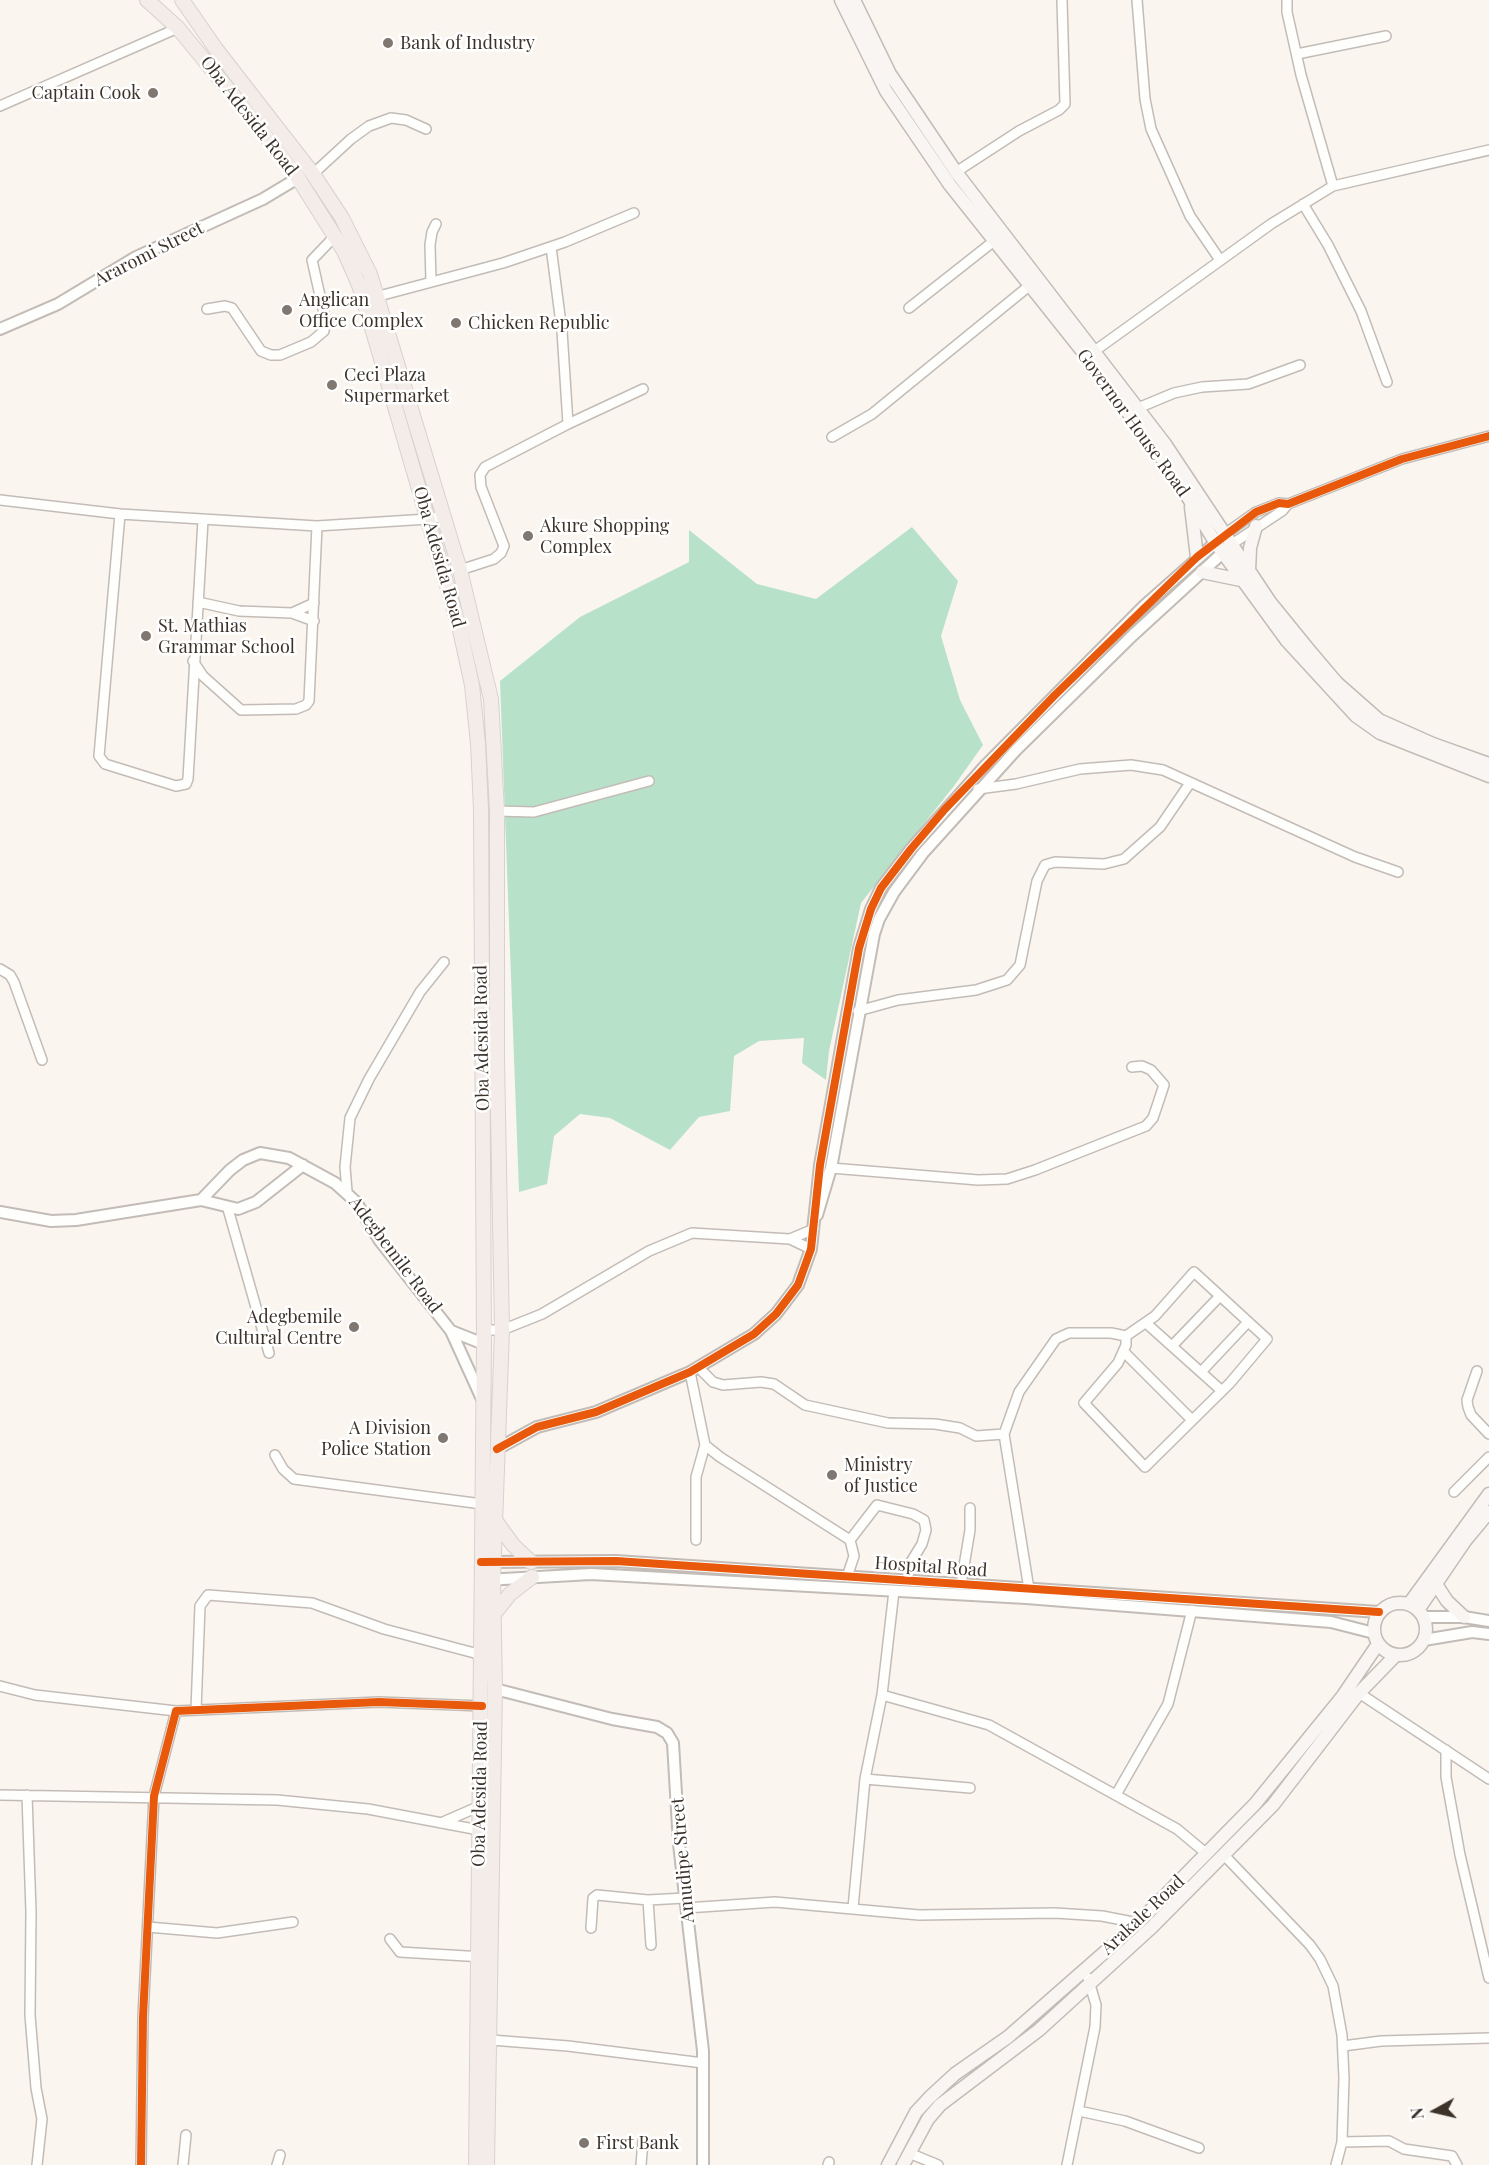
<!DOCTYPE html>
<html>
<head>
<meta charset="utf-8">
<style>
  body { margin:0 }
  #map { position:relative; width:1489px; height:2165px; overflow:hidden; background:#fbf5f0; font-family:"Playfair Display",serif }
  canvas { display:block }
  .north { position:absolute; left:1405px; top:2081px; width:60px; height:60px; -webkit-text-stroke:4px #fff; paint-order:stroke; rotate:262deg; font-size:16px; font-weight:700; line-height:24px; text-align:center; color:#3c332b }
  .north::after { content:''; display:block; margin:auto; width:21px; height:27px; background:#3c332b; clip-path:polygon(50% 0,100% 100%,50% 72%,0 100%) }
</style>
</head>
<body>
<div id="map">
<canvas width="1489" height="2165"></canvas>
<div class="north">N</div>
</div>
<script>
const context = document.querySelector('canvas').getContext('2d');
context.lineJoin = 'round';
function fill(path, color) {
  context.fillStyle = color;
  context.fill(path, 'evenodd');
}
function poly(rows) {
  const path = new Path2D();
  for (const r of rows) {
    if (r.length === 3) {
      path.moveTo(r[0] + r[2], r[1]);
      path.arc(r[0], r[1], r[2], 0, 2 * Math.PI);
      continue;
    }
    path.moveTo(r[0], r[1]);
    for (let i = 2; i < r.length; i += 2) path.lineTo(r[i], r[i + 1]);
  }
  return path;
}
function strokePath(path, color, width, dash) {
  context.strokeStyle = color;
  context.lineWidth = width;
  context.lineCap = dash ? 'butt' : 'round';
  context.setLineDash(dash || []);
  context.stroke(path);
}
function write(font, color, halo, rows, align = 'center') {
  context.font = font + ' "Playfair Display",serif';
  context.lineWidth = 5;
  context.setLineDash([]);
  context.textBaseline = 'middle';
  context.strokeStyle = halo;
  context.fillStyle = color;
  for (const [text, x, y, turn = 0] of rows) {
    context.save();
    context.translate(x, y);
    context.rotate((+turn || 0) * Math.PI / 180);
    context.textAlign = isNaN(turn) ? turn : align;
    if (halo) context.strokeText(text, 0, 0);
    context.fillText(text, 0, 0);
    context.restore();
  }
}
const forest = poly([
  [912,527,958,581,941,636,960,700,983,745,954,786,861,903,829,1051,826,1080,802,1063,804,1038,759,1041,734,1056,730,1111,699,1117,670,1150,610,1118,580,1114,554,1136,547,1184,519,1192,500,681,580,617,689,562,689,530,757,584,816,599]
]);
const minor = poly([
  [1137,0,1145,99,1151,129,1190,216,1220,260],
  [1297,54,1386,36],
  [0,106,178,28],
  [956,172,1019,131,1059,110,1065,104,1062,0],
  [313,174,351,139,369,126,391,118,406,120,426,129],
  [1333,186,1489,150],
  [1303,204,1328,245,1361,311,1387,382],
  [431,282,430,245,432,232,436,224],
  [379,296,503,263,565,242,634,213],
  [909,308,994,241],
  [207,309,225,306,232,308,261,351,271,355,280,355,311,342,324,331,325,318,312,260,335,236],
  [1089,355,1271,224,1333,186,1301,75,1287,12,1287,0],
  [1138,408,1174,393,1202,387,1248,384,1300,365],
  [568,424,643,389],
  [832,437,872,414,1029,286],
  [0,500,120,514,317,526,428,519,442,516],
  [120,514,99,756,105,764,176,786,186,784,188,779,203,520],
  [1225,534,1256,512,1279,503,1288,504,1402,459,1489,436],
  [1232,544,1282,511,1288,504],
  [460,570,494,559,501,553,504,546,481,487,480,475,485,467,568,424,562,331,551,247],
  [198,602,239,611,292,613,314,621],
  [292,613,314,603],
  [193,661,203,676,241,710,296,709,306,705,309,701,317,526],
  [978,789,1016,784,1080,769,1131,765,1163,770,1355,857,1398,872],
  [497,811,534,812,649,781],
  [0,969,10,975,14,982,42,1060],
  [858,1011,898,1000,976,990,1007,980,1020,965,1037,881,1045,865,1055,862,1104,864,1124,859,1160,827,1190,783],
  [831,1168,978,1180,1007,1179,1035,1170,1146,1126,1153,1118,1164,1085,1151,1070,1142,1066,1132,1067],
  [347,1191,345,1167,350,1118,369,1079,420,992,444,962],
  [228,1209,269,1353],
  [790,1239,814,1229],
  [1146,1323,1222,1391],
  [484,1330,502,1330,542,1314,649,1251,692,1233,790,1239,811,1249],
  [1172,1346,1220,1296],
  [1124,1352,1192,1420],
  [698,1367,713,1382,723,1385,761,1382,774,1384,805,1405,888,1423,935,1424,960,1428,976,1436,1004,1434],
  [1477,1371,1467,1400,1468,1407,1471,1415,1489,1434],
  [690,1372,705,1445,720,1457,850,1540,854,1556,847,1577],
  [1201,1372,1248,1322],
  [275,1455,283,1469,294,1479,482,1504],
  [1454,1492,1489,1457],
  [696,1540,696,1477,705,1445],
  [850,1540,877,1505,913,1514,924,1520,926,1530,922,1544,911,1562],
  [961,1584,970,1530,970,1508],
  [1029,1589,1004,1434,1019,1392,1056,1339,1069,1333,1111,1333,1126,1336,1155,1316,1194,1272,1267,1339,1230,1383,1145,1467,1084,1403,1118,1363,1126,1345,1126,1336],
  [0,1686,35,1695,176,1711],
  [1359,1693,1489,1779],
  [882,1695,989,1725,1177,1829,1207,1854],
  [196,1710,200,1606,208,1595,312,1603,384,1629,482,1655],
  [1446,1750,1446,1777,1460,1855,1489,1978],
  [865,1779,970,1788],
  [1117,1793,1168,1704,1192,1610],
  [0,1795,277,1800,368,1809,479,1830],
  [27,1795,31,1912,30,2015,36,2088,42,2119,37,2165],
  [441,1823,480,1806],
  [1224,1855,1310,1945,1320,1959,1333,1986,1342,2035,1344,2078,1342,2142,1336,2165],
  [648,1900,651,1945],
  [686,1908,775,1902,919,1915,1055,1913,1102,1916,1138,1923],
  [853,1908,865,1779,882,1695,894,1591],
  [148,1927,217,1933,293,1922],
  [591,1928,593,1898,597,1895,648,1900,685,1898],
  [390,1939,400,1952,483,1957],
  [491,2040,568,2046,703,2063],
  [1343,2046,1381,2041,1489,2038],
  [1079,2111,1125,2121,1199,2148],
  [1342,2142,1389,2141,1404,2149,1452,2156,1457,2165],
  [909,2153,938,2165],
  [141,2165,143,2017,154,1796,176,1711,379,1702,482,1706],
  [183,2165,186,2135],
  [277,2165,280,2155],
  [641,2165,643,2141],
  [828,2165,829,2162],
  [1067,2165,1095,2027,1096,2005,1088,1978]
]);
const tertiary = poly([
  [0,329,58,304,136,257,263,199,298,178],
  [201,1200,230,1170,243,1160,260,1153,289,1158,335,1183,356,1202,380,1241,451,1331,482,1399],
  [0,1212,51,1221,76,1220,201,1200,238,1209,256,1202,303,1165],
  [817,1215,831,1168,874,934,879,919,894,892,923,853,1016,750,1133,635,1229,547],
  [451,1331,484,1344],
  [497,1449,537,1427,596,1412,690,1372,754,1334,776,1314,798,1285,811,1249,820,1165,859,948,871,909,881,888,911,849,985,766,1144,606,1222,537],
  [487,1562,616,1561,1379,1612],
  [486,1580,591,1574,1026,1598,1331,1622,1374,1633],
  [1424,1617,1464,1617,1489,1621],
  [1424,1640,1472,1632,1489,1634],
  [495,1689,612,1719,657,1727,667,1733,673,1743,679,1844,703,2051,703,2165]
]);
const secondary = poly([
  [841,0,886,91,950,185,1087,357,1175,476,1215,542,1287,641,1356,716,1380,733,1489,776],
  [854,0,890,74,956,172,1165,444,1270,602,1309,650,1337,683,1379,720,1433,744,1489,764],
  [1191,507,1197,557],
  [1249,571,1250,548,1256,526],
  [1202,572,1241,580],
  [1436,1584,1447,1601,1464,1617],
  [1400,1629,26],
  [1409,1604,1489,1494],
  [1418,1610,1465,1541,1489,1512],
  [888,2165,916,2112,930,2097,955,2074,1008,2037,1138,1923,1255,1804,1342,1697,1378,1644],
  [903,2165,928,2119,940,2105,1039,2030,1152,1927,1273,1805,1359,1693,1396,1655]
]);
const primary = poly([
  [147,0,178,28,250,116,298,178,344,251,359,285,377,345,460,630,472,685,478,744,481,810,484,1344,476,2165],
  [182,0,216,49,313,174,342,218,370,274,460,570,491,699,497,811,497,1059,502,1330,493,1580,495,1689,487,2165],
  [495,1520,513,1545,531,1562],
  [494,1614,510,1594,532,1577]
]);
const cycleway = poly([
  [497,1449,537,1427,596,1412,690,1372,754,1334,776,1314,798,1285,811,1249,820,1165,859,948,871,909,881,888,911,849,945,809,1055,695,1197,557,1256,512,1279,503,1288,504,1402,459,1489,436],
  [481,1562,616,1561,1379,1612],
  [141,2165,143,2017,154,1796,176,1711,379,1702,482,1706]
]);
const markers = [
  [388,43,6,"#7f7770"],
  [153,93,6,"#7f7770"],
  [287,310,6,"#7f7770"],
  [456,323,6,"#7f7770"],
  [332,385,6,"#7f7770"],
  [528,536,6,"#7f7770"],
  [146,636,6,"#7f7770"],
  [354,1327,6,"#7f7770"],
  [443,1438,6,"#7f7770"],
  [832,1475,6,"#7f7770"],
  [584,2143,6,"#7f7770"]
];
const poiNames = [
  ["Bank of Industry",400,43],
  ["Captain Cook",141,93,"right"],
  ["Anglican",299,300],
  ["Office Complex",299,321],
  ["Chicken Republic",468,323],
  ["Ceci Plaza",344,375],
  ["Supermarket",344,396],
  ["Akure Shopping",540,526],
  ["Complex",540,547],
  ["St. Mathias",158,626],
  ["Grammar School",158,647],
  ["Adegbemile",342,1317,"right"],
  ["Cultural Centre",342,1338,"right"],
  ["A Division",431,1428,"right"],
  ["Police Station",431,1449,"right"],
  ["Ministry",844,1465],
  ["of Justice",844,1486],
  ["First Bank",596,2143]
];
const streetNames = [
  ["Oba Adesida Road",249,116,52],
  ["Araromi Street",149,254,-27],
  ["Governor House Road",1133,423,54],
  ["Oba Adesida Road",439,557,74],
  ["Oba Adesida Road",482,1038,-91],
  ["Adegbemile Road",395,1255,53],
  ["Hospital Road",931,1567,4],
  ["Oba Adesida Road",480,1794,-89],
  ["Amudipe Street",683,1860,-95],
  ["Arakale Road",1143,1915,-43]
];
fill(forest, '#b8e1ca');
strokePath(minor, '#c3bcb6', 12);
strokePath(tertiary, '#c3bcb6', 14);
strokePath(secondary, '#c3bcb6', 15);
strokePath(primary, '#d6d2cf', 16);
strokePath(minor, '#fefefd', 9);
strokePath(tertiary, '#fefefd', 10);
strokePath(secondary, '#f9f5f3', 12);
strokePath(primary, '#f4ece9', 14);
strokePath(cycleway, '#e8590c', 8);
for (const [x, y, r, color] of markers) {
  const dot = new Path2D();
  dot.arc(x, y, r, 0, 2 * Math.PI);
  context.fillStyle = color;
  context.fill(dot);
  strokePath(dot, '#fff', 2);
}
write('18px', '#3c332b', '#fff', poiNames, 'left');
write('18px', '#3c332b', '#fff', streetNames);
</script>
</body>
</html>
